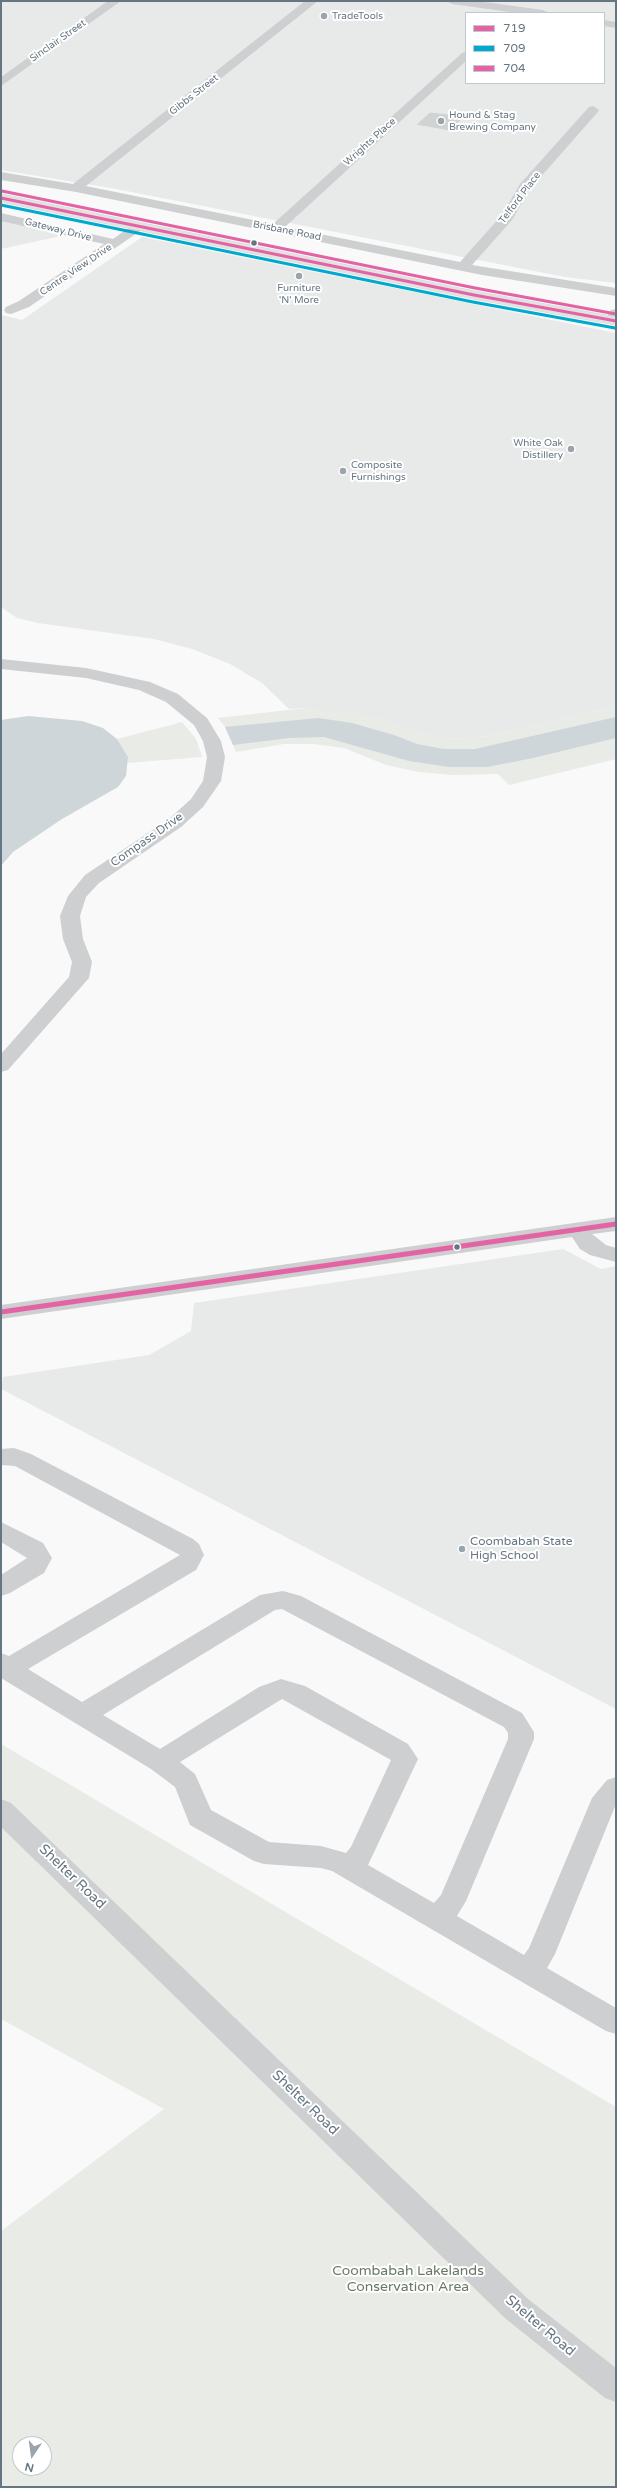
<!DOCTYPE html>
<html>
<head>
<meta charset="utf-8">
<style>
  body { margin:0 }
  #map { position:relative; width:617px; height:2488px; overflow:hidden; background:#f9f9f9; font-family:"Varela Round",sans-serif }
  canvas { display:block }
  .frame { position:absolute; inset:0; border:2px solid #657683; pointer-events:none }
  .legend { position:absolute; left:465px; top:12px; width:140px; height:72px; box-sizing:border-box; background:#fff; border:1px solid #c1c8cd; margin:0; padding:5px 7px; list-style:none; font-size:12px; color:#657683 }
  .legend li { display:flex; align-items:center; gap:8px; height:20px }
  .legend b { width:20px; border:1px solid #c1c8cd }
  .north { position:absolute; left:12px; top:2436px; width:40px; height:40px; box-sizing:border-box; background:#fff; border:1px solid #c1c8cd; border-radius:50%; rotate:193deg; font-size:11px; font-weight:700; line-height:16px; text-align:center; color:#657683 }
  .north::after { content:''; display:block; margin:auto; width:14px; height:18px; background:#99a4ac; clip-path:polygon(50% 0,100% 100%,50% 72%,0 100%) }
</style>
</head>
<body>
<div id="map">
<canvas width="617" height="2488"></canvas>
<div class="frame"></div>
<ul class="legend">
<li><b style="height:5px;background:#e463a4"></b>719</li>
<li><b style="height:5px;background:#00a9ce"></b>709</li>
<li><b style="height:5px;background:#e463a4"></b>704</li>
</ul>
<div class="north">N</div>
</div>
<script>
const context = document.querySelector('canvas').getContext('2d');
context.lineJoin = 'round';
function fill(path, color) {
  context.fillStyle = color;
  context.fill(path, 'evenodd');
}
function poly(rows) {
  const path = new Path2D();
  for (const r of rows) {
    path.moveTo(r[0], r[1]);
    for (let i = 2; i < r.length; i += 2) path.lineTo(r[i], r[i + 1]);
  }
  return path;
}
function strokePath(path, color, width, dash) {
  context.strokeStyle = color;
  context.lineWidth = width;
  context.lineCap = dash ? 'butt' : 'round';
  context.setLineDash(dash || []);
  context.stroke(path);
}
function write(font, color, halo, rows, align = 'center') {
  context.font = font + ' "Varela Round",sans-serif';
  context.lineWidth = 4;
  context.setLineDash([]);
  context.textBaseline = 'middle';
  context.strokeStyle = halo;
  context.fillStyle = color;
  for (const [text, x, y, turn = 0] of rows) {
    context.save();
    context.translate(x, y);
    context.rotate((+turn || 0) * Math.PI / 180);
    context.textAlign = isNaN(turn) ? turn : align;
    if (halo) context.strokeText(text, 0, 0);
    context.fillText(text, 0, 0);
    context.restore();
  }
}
const built = poly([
  [1,1,616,1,616,283,565,277,116,189,1,170],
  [466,13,604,13,604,83,466,83],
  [1,214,73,229,61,236,1,249],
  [142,237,616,333,616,706,490,736,455,739,422,735,379,718,306,708,289,709,262,683,230,664,192,649,154,639,38,623,17,618,1,607,1,315,22,320],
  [563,1249,601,1269,616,1266,616,1709,1,1389,3,1377,149,1355,191,1331,194,1303]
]);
const green = poly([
  [616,706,616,759,509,785,498,774,452,775,419,772,386,765,344,748,313,744,284,744,236,752,225,727,218,718,306,708,345,711,379,718,422,735,455,739,490,736],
  [182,722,196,739,202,757,127,763,128,757,117,739],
  [1,1744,616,2107,616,2487,1,2487,1,2231,164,2109,1,2019],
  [20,2444,44,2444,44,2468,20,2468]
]);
const water = poly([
  [28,716,82,721,103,728,117,739,128,757,126,776,118,787,62,819,13,852,1,866,1,720],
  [616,717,616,738,533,758,487,767,449,767,409,761,324,737,289,738,233,745,225,727,318,718,352,723,394,735,417,744,444,749,475,749]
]);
const building = poly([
  [430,112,465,116,450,131,416,125,430,112]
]);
const minor = poly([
  [108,1,121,1,1,86,1,77,108,1],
  [305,1,318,1,86,186,273,224,462,53,466,52,466,61,285,227,460,262,502,215,520,184,589,107,593,106,599,110,597,113,530,189,512,220,472,265,616,288,616,296,482,275,76,192,1,180,1,172,73,184,305,1],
  [446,1,477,1,543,10,549,13,517,13,452,4,446,1],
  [604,20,616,22,616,28,604,26,604,20],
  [1,213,113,239,134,224,139,223,146,227,29,307,11,314,6,313,4,310,6,307,19,301,104,244,1,221,1,213],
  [616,309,616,323,606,323,604,320,606,317,611,310,616,309],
  [1,659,86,668,150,682,178,694,207,718,221,741,225,757,221,781,203,807,181,827,99,883,86,897,80,916,83,939,92,962,89,978,8,1070,1,1072,1,1054,69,977,72,962,63,939,60,916,68,896,85,875,169,819,191,799,203,781,207,757,203,741,194,725,166,702,139,690,86,678,1,669,1,659],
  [616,1217,616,1231,592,1234,606,1245,616,1248,616,1262,590,1255,580,1249,572,1237,1,1319,1,1305,616,1217],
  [14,1448,31,1454,193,1539,199,1544,204,1555,196,1570,28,1669,82,1702,260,1595,283,1591,301,1596,522,1713,534,1732,534,1739,466,1901,457,1916,524,1955,529,1948,592,1798,607,1780,616,1777,616,1804,555,1954,547,1968,616,2008,616,2034,606,2031,332,1871,321,1868,264,1864,254,1861,190,1825,175,1787,151,1769,1,1678,1,1653,9,1656,180,1555,15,1466,1,1465,1,1449,14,1448],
  [282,1609,504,1727,508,1733,508,1739,441,1895,434,1903,368,1865,418,1759,408,1744,305,1686,281,1679,259,1687,160,1749,103,1715,275,1610,282,1609],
  [282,1699,391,1760,351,1847,346,1853,321,1846,269,1842,211,1810,195,1774,180,1762,282,1699],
  [1,1522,43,1543,52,1558,44,1573,10,1593,1,1596,1,1575,27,1558,1,1542,1,1522],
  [1,1799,11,1803,528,2299,616,2368,616,2402,605,2398,506,2319,1,1827,1,1799]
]);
const highway = poly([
  [1,194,474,291,616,317,616,325,474,299,1,202,1,194]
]);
const bus1Far1 = poly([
  [1,198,474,295,616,321]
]);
const bus1 = poly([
  [1,1312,616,1224]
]);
const bus2 = poly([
  [1,205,473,302,615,328]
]);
const bus3 = poly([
  [2,191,475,288,616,314]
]);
const markers = [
  [324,16,4,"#99a4ac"],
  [441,121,4,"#99a4ac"],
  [254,243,3.5,"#657683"],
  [299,276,4,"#99a4ac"],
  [571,449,4,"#99a4ac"],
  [343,471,4,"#99a4ac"],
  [457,1247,3.5,"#657683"],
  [462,1549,4,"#99a4ac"]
];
const farPoinames = [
  ["TradeTools",332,16],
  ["Hound & Stag",449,115],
  ["Brewing Company",449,127],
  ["Furniture",299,288,"center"],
  ["'N' More",299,300,"center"],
  ["White Oak",563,443,"right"],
  ["Distillery",563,455,"right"],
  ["Composite",351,465],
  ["Furnishings",351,477]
];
const farStreetnames = [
  ["Sinclair Street",58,41,-35],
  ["Gibbs Street",194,95,-38],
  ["Wrights Place",370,142,-42],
  ["Telford Place",520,198,-53],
  ["Gateway Drive",58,230,14],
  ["Brisbane Road",287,231,11],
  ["Centre View Drive",76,270,-34]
];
const streetNames = [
  ["Compass Drive",147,840,-35]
];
const poiNames = [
  ["Coombabah State",470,1542],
  ["High School",470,1556]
];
const nearStreetnames = [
  ["Shelter Road",72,1877,44],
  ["Shelter Road",305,2103,44],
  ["Shelter Road",540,2326,40]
];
const nearParknames = [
  ["Coombabah Lakelands",408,2271],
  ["Conservation Area",408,2287]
];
fill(built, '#e8e9e9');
fill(green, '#e8ebe6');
fill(water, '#ced6d9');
fill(building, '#d0d2d3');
strokePath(building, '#e8e8e8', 1);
strokePath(highway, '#d5d6d6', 1);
fill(minor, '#cecfd0');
fill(highway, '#e1e2e2');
strokePath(bus1Far1, '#e463a4', 3);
strokePath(bus1, '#e463a4', 5);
strokePath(bus2, '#00a9ce', 3);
strokePath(bus3, '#e463a4', 3);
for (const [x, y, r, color] of markers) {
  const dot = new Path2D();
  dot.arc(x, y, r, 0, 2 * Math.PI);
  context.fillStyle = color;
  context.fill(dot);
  strokePath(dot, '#fff', 1.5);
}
write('10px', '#657683', '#fff', farPoinames, 'left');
write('10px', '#657683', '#fff', farStreetnames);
write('12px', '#657683', '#fff', streetNames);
write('12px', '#657683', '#fff', poiNames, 'left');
write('14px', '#657683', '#fff', nearStreetnames);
write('14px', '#687a64', '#fff', nearParknames);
</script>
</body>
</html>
